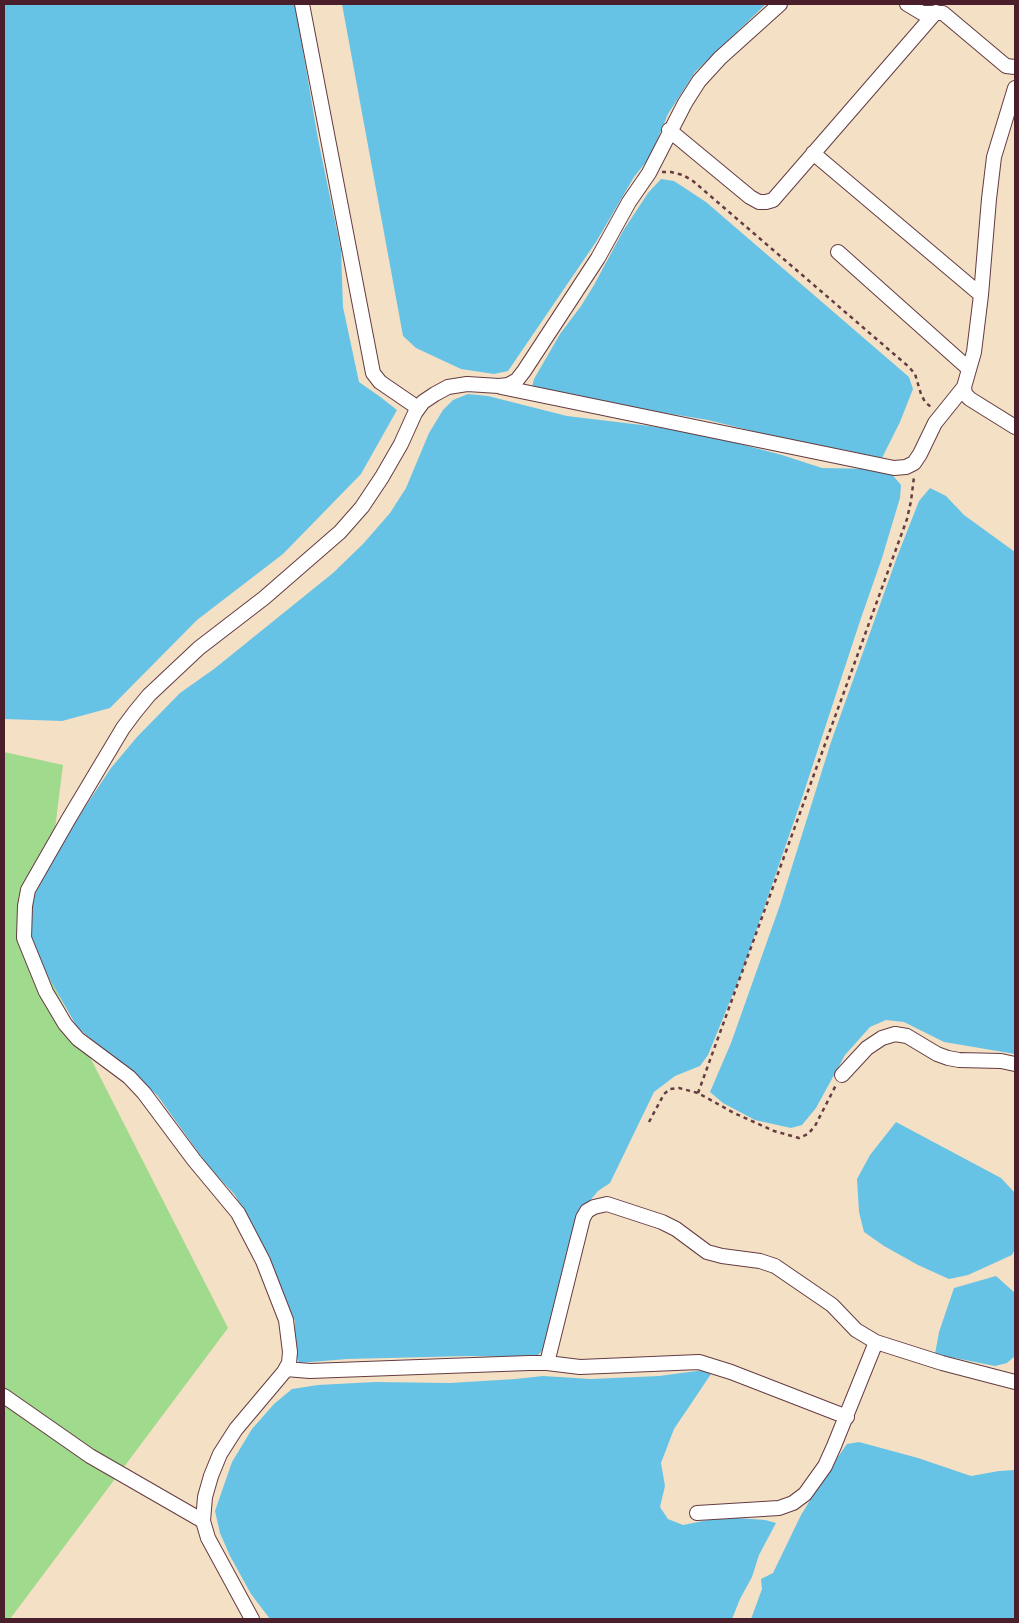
<!DOCTYPE html>
<html>
<head>
<meta charset="utf-8">
<style>
  body { margin:0 }
  #map { position:relative; width:1019px; height:1623px; overflow:hidden; background:#f4e0c5; font-family:"Indie Flower",sans-serif }
  canvas { display:block }
  .frame { position:absolute; inset:0; border:5px solid #4a1f2b; pointer-events:none }
</style>
</head>
<body>
<div id="map">
<canvas width="1019" height="1623"></canvas>
<div class="frame"></div>
</div>
<script>
const context = document.querySelector('canvas').getContext('2d');
context.lineJoin = 'round';
function fill(path, color) {
  context.fillStyle = color;
  context.fill(path, 'evenodd');
}
function poly(rows) {
  const path = new Path2D();
  for (const r of rows) {
    path.moveTo(r[0], r[1]);
    for (let i = 2; i < r.length; i += 2) path.lineTo(r[i], r[i + 1]);
  }
  return path;
}
function strokePath(path, color, width, dash) {
  context.strokeStyle = color;
  context.lineWidth = width;
  context.lineCap = dash ? 'butt' : 'round';
  context.setLineDash(dash || []);
  context.stroke(path);
}
const green = poly([
  [4,752,63,765,39,957,228,1328,10,1619,4,1619]
]);
const water = poly([
  [4,4,295,4,318,139,341,250,343,307,359,382,379,396,397,410,361,474,283,554,197,620,110,708,62,721,4,719],
  [342,4,766,4,695,72,668,114,650,157,634,177,596,242,508,371,494,374,461,369,416,348,403,336],
  [661,179,674,181,706,202,909,377,913,389,900,422,882,458,845,450,813,446,708,420,647,410,548,398,532,387,534,379,560,334,581,306,594,285,623,231,648,193],
  [468,394,488,396,567,416,650,426,706,435,782,455,822,468,871,469,889,471,901,485,900,498,882,558,860,621,802,798,743,969,708,1055,700,1066,675,1076,654,1092,610,1183,598,1191,583,1209,576,1222,565,1259,543,1350,538,1355,522,1357,468,1356,347,1359,299,1363,295,1353,295,1321,258,1236,235,1195,209,1167,157,1095,77,1027,48,976,32,942,30,923,31,903,53,858,87,804,111,768,137,737,180,693,214,669,333,573,363,544,390,513,406,488,429,433,443,410,453,400],
  [930,488,946,496,964,515,1015,552,1015,1054,944,1042,904,1022,886,1020,870,1027,845,1055,816,1108,802,1125,791,1128,755,1120,723,1103,710,1092,731,1043,780,905,831,742,897,557,919,501],
  [896,1122,1001,1178,1015,1193,1015,1249,1012,1255,968,1275,949,1279,918,1265,884,1246,864,1232,859,1212,857,1179,870,1155],
  [996,1276,1015,1293,1015,1356,1007,1363,995,1366,935,1354,939,1332,954,1288],
  [704,1370,711,1374,674,1429,661,1463,665,1486,660,1507,668,1519,683,1525,723,1517,765,1520,776,1523,759,1555,752,1577,740,1599,732,1619,270,1619,251,1594,230,1556,220,1533,215,1511,232,1462,252,1429,274,1404,292,1389,318,1385,375,1382,450,1383,515,1379,543,1376,591,1379,659,1376],
  [859,1442,918,1458,971,1476,999,1471,1015,1470,1015,1619,751,1619,762,1589,761,1579,773,1573,801,1515,828,1471,847,1444]
]);
const path = poly([
  [662,172,671,172,683,175,693,181,909,367,915,374,921,394,925,402,931,407],
  [698,1093,907,519,911,501,914,477],
  [649,1122,664,1094,670,1089,679,1088,698,1093,734,1113,774,1131,799,1138,808,1134,815,1126,836,1085]
]);
const minor = poly([
  [302,4,373,373,380,382,418,408],
  [907,4,922,13,943,13,1006,66,1015,67],
  [1015,88,994,157,989,199,981,295,974,352,964,387,965,394,970,399,1015,427],
  [669,130,750,197,759,202,766,202,773,200,936,12],
  [813,153,981,295],
  [838,252,969,369],
  [501,387,894,468,906,467,914,463,920,454,935,423,964,387],
  [842,1075,867,1048,882,1038,895,1034,907,1036,937,1054,948,1058,959,1060,1001,1061,1015,1064],
  [547,1363,583,1218,587,1211,594,1207,607,1204,662,1222,676,1229,707,1252,722,1256,760,1261,775,1266,832,1305,856,1330,876,1342,942,1363,1015,1382],
  [286,1369,310,1371,529,1363,547,1363,580,1367,699,1362,731,1372,847,1417],
  [4,1396,90,1456,203,1521],
  [697,1513,779,1508,793,1503,805,1494,825,1466,834,1446,876,1342],
  [252,1619,208,1538,203,1521,205,1497,211,1476,220,1454,236,1429,284,1372,289,1363,290,1352,286,1320,263,1261,238,1213,194,1160,144,1093,129,1077,78,1039,65,1024,55,1007,46,992,24,938,25,906,28,890,68,820,123,728,135,712,149,695,199,648,264,598,340,532,362,507,382,477,401,444,415,413,423,402,435,394,448,387,467,384,499,386,508,385,517,380,524,371,598,258,629,202,649,173,685,103,699,81,720,58,780,4]
]);
fill(green, '#a0da8d');
fill(water, '#67c3e5');
strokePath(minor, '#643c42', 16);
strokePath(path, '#643c42', 2.5, [4, 4]);
strokePath(minor, '#fff', 14);
</script>
</body>
</html>
